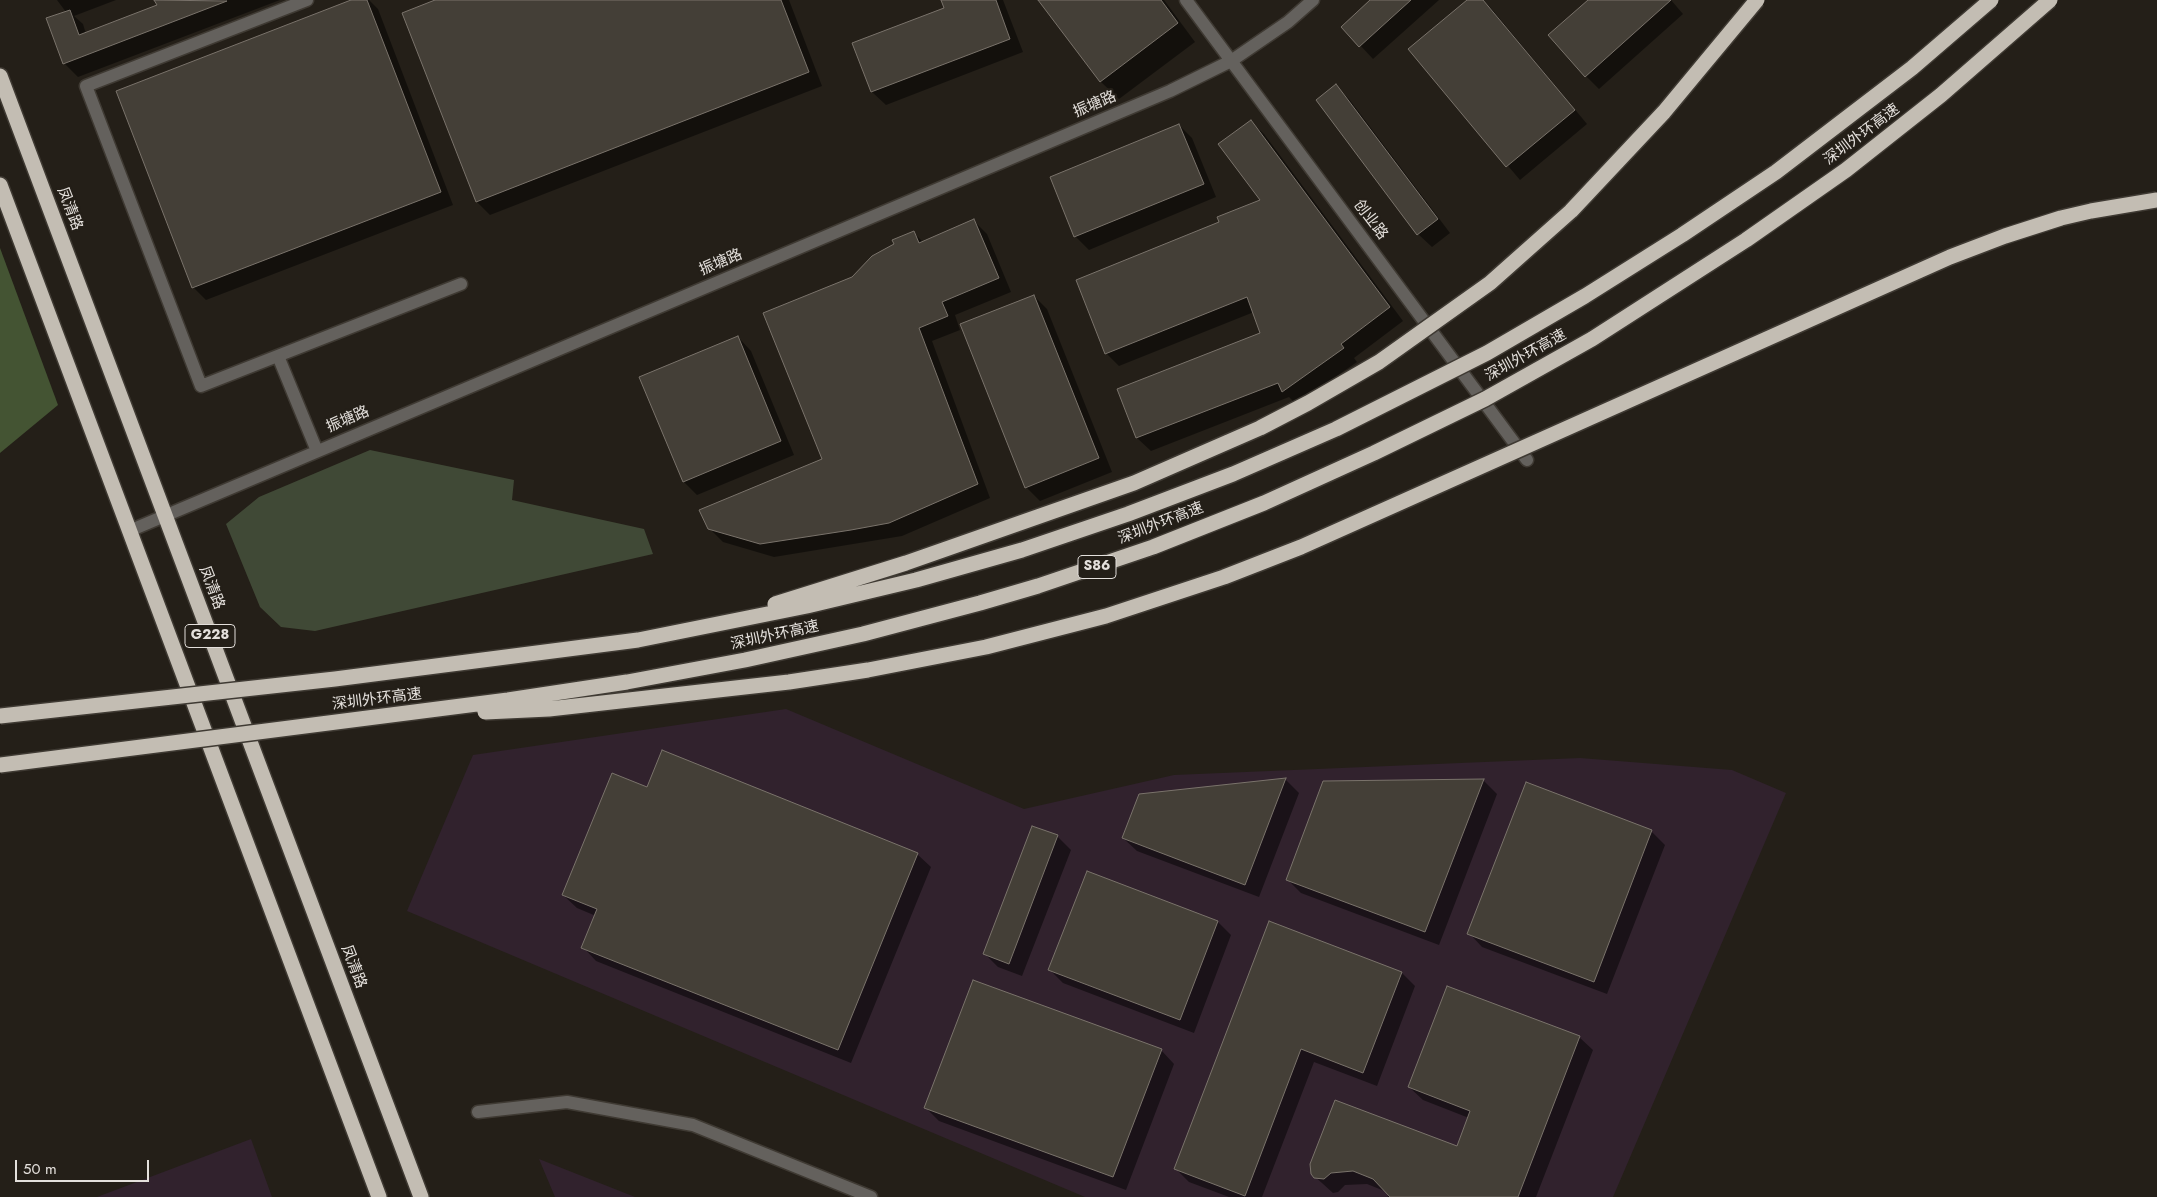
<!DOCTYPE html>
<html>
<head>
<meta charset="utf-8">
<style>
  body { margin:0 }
  #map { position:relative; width:2157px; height:1197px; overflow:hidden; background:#241f18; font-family:Jost,sans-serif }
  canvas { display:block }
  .scale { position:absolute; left:15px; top:1160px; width:134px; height:22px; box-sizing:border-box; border:2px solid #e4e0dc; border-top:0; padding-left:6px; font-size:15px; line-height:18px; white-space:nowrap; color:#e4e0dc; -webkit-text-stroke:4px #241f18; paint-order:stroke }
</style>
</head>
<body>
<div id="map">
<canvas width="2157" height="1197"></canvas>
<div class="scale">50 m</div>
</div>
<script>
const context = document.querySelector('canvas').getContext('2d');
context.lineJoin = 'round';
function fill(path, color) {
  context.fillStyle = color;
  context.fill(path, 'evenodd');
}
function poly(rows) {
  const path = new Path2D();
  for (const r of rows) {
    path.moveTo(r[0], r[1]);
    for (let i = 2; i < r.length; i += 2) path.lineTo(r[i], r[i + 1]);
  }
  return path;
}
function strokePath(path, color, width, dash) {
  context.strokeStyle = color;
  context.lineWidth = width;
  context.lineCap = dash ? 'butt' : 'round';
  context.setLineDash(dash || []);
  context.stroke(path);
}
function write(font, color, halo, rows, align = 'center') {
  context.font = font + ' Jost,"Noto Sans SC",sans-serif';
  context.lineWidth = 4.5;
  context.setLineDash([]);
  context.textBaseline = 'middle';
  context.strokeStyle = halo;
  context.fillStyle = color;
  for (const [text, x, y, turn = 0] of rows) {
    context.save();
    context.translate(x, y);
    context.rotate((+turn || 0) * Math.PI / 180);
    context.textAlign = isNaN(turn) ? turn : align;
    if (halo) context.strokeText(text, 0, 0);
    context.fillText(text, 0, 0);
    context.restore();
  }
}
const industrial = poly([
  [786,709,1024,809,1174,775,1580,758,1732,770,1786,793,1613,1197,1085,1197,407,911,473,755],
  [251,1139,272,1197,97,1197],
  [539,1159,635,1197,555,1197]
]);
const green = poly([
  [370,450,514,480,512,500,644,529,653,554,315,631,281,627,260,607,226,524,259,497]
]);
const forest = poly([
  [0,248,58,405,0,453]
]);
const shadow = poly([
  [57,0,116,0,74,16,83,24,86,34,158,6,156,0,280,0,78,77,64,63,66,12],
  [354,0,369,0,378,9,453,205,206,300,193,287],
  [438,0,789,0,822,86,490,215,477,202],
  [942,0,1003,0,1023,52,886,105,872,92,854,44,946,9],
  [1040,0,1164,0,1195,42,1119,99,1101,82],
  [1372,0,1439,0,1373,59,1343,27],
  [1469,0,1483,0,1490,7,1587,124,1520,180,1409,49],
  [1589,0,1671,0,1683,14,1599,89,1586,76],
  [1336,86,1349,99,1450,233,1432,247,1418,234],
  [1250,121,1264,134,1403,321,1354,358,1357,362,1296,404,1289,397,1151,451,1137,438,1119,390,1262,334,1254,312,1119,366,1106,353,1220,223,1262,201],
  [1179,125,1192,138,1216,197,1089,250,1075,236],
  [974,221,987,234,1011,292,955,315,960,330,932,341,990,498,902,536,774,557,723,542,709,528,824,460,853,278,914,233,923,242],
  [1034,296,1047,309,1112,472,1040,501,1026,487,962,325],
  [738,337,751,351,794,455,697,495,684,482],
  [1286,780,1299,793,1259,897,1137,851,1123,838,1140,795],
  [1484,781,1497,794,1439,945,1301,893,1287,879,1324,783],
  [648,788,917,854,931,867,851,1063,596,961,583,947,596,916,577,908,563,895],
  [1033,827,1058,837,1071,850,1022,976,998,967,984,953],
  [1651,831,1665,845,1607,994,1482,947,1469,933],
  [1087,873,1218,922,1231,935,1194,1033,1063,983,1050,970],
  [1270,923,1402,973,1415,986,1377,1086,1314,1062,1262,1197,1229,1197,1189,1182,1175,1168],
  [1579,1037,1593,1050,1536,1197,1388,1197,1387,1192,1367,1184,1345,1185,1338,1192,1333,1193,1312,1174,1456,1151,1469,1118,1423,1100,1409,1087],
  [1161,1050,1174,1064,1126,1190,939,1121,926,1108]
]);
const building = poly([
  [154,0,227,1,63,64,46,18,70,10,79,35,157,5,154,0],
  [351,0,367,0,441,192,192,288,116,91,351,0],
  [435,0,781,0,809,72,476,202,402,13,435,0],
  [941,0,996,0,1010,39,871,92,852,43,944,8,941,0],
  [1038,0,1161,0,1178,23,1100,82,1038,0],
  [1370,0,1411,0,1359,47,1341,27,1370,0],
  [1467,0,1483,0,1575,110,1506,167,1408,49,1467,0],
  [1588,0,1671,0,1585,77,1548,35,1588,0],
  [1336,84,1438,219,1417,235,1316,100,1336,84],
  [1251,120,1390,307,1341,344,1344,348,1282,392,1278,383,1136,438,1117,389,1260,333,1247,297,1105,354,1076,280,1219,222,1217,217,1260,200,1218,144,1251,120],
  [1179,124,1204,184,1074,237,1050,177,1179,124],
  [974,219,999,278,942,302,948,316,919,328,978,484,889,523,851,530,760,544,708,529,699,510,822,459,763,313,852,277,872,256,894,244,892,240,914,231,919,243,974,219],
  [1034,295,1099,458,1025,488,960,324,1034,295],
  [738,336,781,441,683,482,639,377,738,336],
  [662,750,918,853,838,1050,581,948,597,909,562,895,612,773,647,787,662,750],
  [1286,778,1245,885,1122,838,1139,794,1286,778],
  [1484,779,1425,932,1286,880,1323,781,1484,779],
  [1526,782,1652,830,1594,982,1467,934,1526,782],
  [1032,826,1058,835,1009,964,983,954,1032,826],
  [1087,871,1218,921,1180,1020,1048,970,1087,871],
  [1269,921,1402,972,1363,1073,1301,1049,1245,1196,1174,1169,1269,921],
  [973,980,1162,1049,1113,1177,924,1108,973,980],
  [1447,986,1580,1036,1518,1197,1390,1197,1373,1179,1353,1171,1331,1173,1324,1179,1314,1178,1311,1174,1310,1164,1335,1100,1457,1146,1470,1111,1408,1087,1447,986]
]);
const minor = poly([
  [307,0,86,86,201,386,461,284],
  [1186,0,1527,460],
  [278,356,317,451],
  [129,531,1170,91,1231,61,1288,22,1313,0],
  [478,1112,567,1102,693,1125,871,1197]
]);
const highway = poly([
  [0,76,421,1197],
  [0,185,379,1197]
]);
const highwayBridge = poly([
  [775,604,906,563,1134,483,1260,428,1308,403,1379,362,1490,283,1571,211,1664,112,1757,0],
  [485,712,549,709,789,682,868,670,986,647,1106,616,1224,577,1301,547,1950,257,2005,236,2061,218,2091,211,2157,200],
  [0,716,335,679,638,640,807,606,916,580,1022,550,1128,514,1233,474,1336,429,1487,353,1585,296,1682,235,1776,172,1912,68,1991,0],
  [0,765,508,700,627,682,745,660,863,634,980,603,1038,586,1153,547,1264,503,1374,453,1485,399,1592,339,1746,240,1846,170,1941,95,2050,0]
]);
const shields = [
  [1097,567,38],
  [210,636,50]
];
const shieldNames = [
  ["S86",1097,567],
  ["G228",210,636]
];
const streetNames = [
  ["振塘路",1095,105,-23],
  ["深圳外环高速",1862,135,-37],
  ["凤清路",69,209,69],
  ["创业路",1370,220,53],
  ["振塘路",721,263,-23],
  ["深圳外环高速",1526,356,-29],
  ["振塘路",348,420,-23],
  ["深圳外环高速",1161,524,-21],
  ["凤清路",211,588,69],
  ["深圳外环高速",775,636,-12],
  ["深圳外环高速",377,700,-7],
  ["凤清路",353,967,69]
];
fill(industrial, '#31222d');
fill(green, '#404936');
fill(forest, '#445433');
fill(shadow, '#0007');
fill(building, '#443f37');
strokePath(building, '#7a736b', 1);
strokePath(minor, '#3f3a33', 15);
strokePath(highway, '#3f3a33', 18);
strokePath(minor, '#64615d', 12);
strokePath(highway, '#c3bdb3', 15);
strokePath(highwayBridge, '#3f3a33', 18, []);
strokePath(highwayBridge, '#c3bdb3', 15);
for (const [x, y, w] of shields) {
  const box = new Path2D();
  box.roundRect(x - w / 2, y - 11.5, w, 23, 4);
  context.fillStyle = '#241f18';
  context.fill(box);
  strokePath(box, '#e4e0dc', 1);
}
write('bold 14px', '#e4e0dc', null, shieldNames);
write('15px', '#e4e0dc', '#241f18', streetNames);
</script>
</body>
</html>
